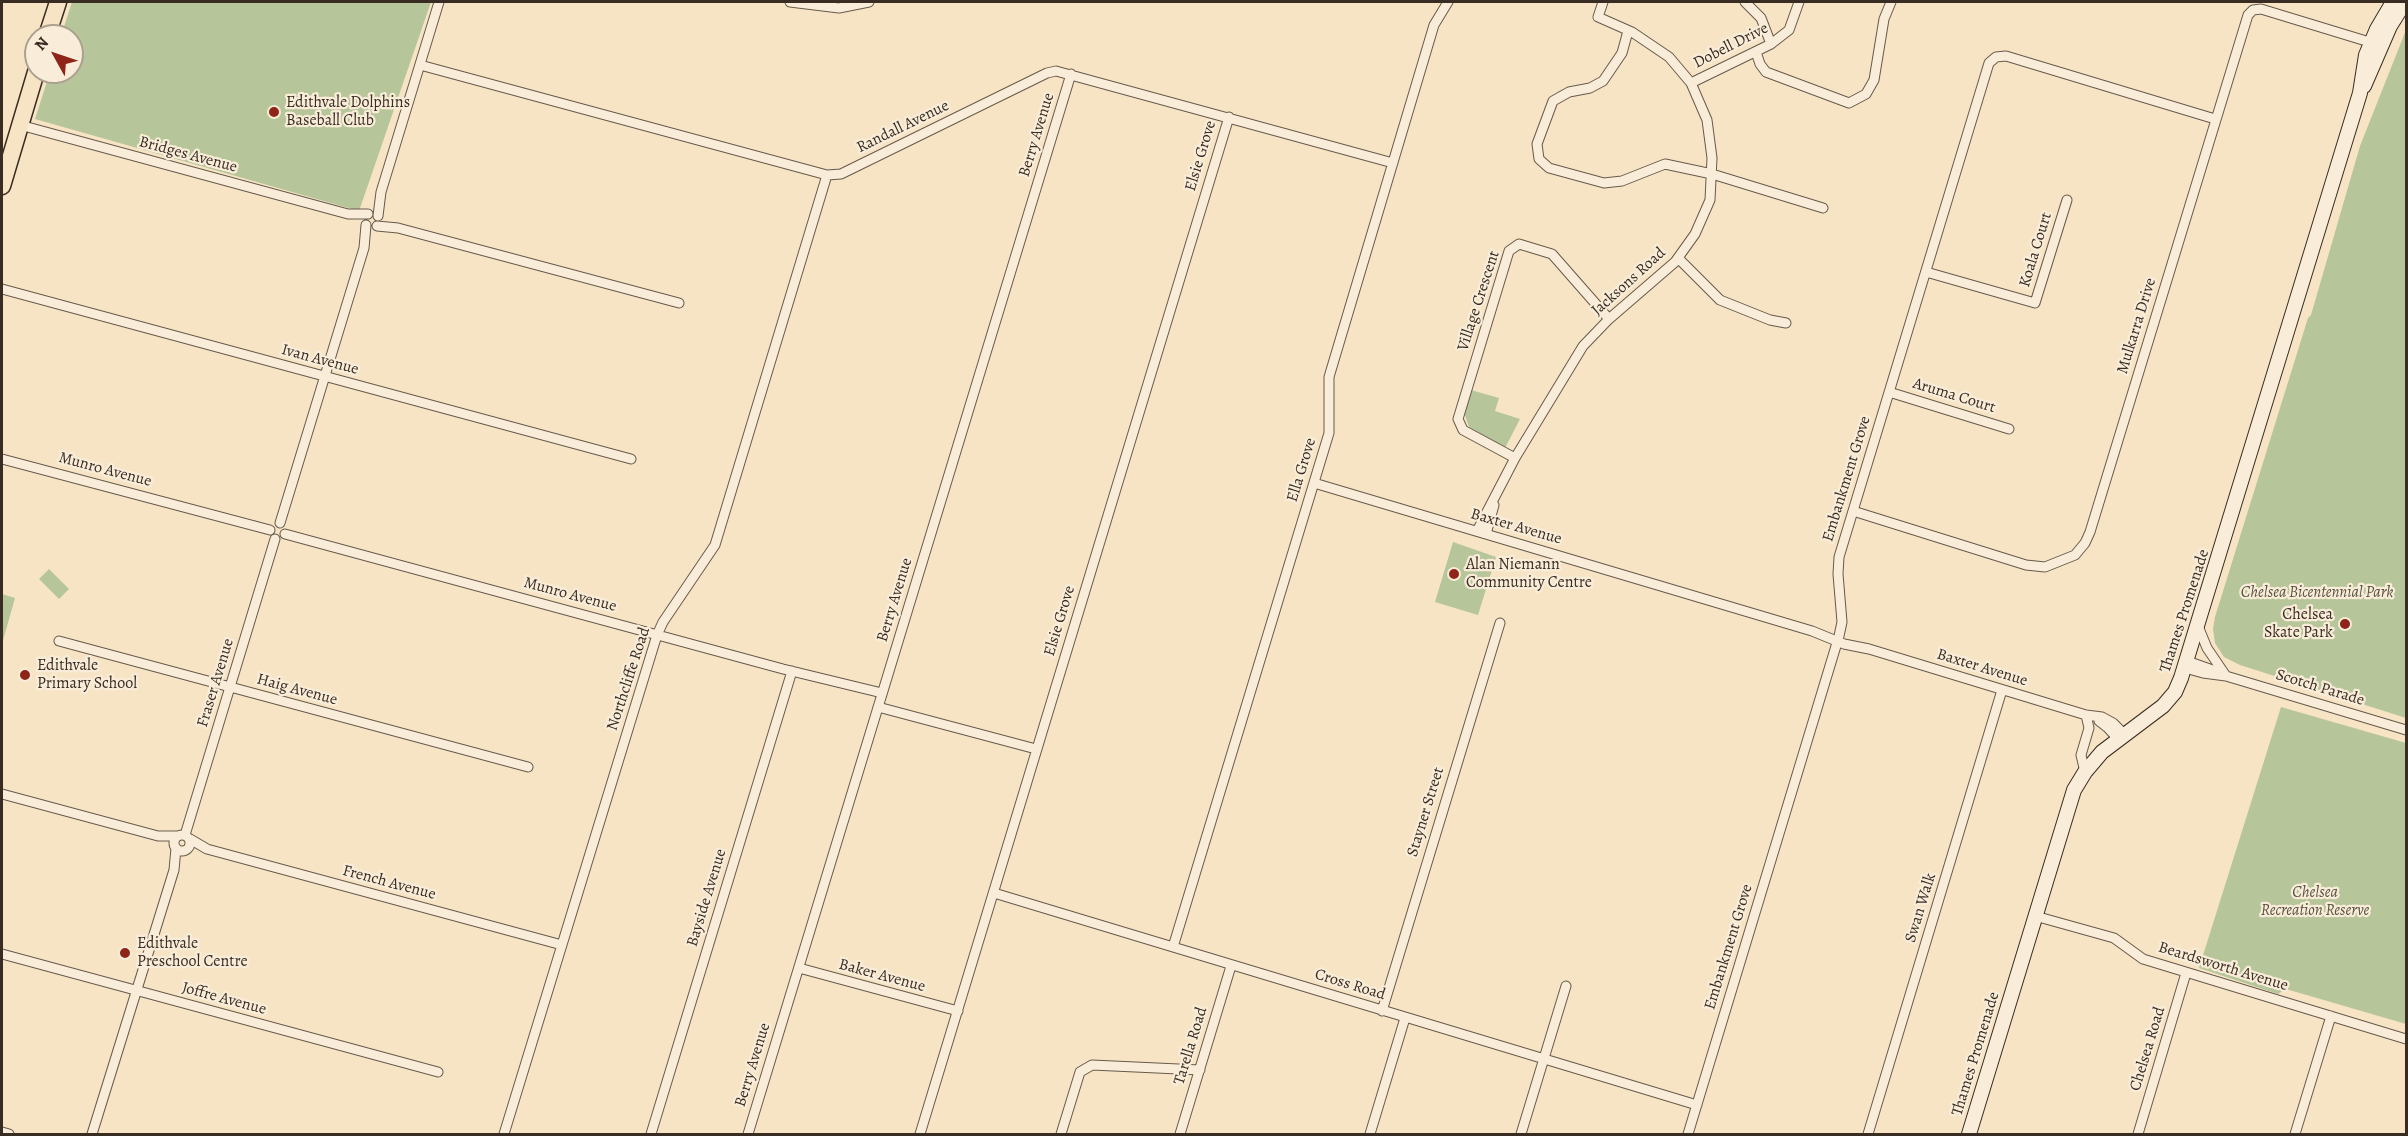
<!DOCTYPE html>
<html>
<head>
<meta charset="utf-8">
<style>
  body { margin:0 }
  #map { position:relative; width:2408px; height:1136px; overflow:hidden; background:#f6e4c5; font-family:Alegreya,serif }
  canvas { display:block }
  .frame { position:absolute; inset:0; border:3px solid #392c22; pointer-events:none }
  .north { position:absolute; left:24px; top:24px; width:60px; height:60px; box-sizing:border-box; background:#f9edd9; border:2px solid #aca090; border-radius:50%; rotate:310deg; font-size:16px; font-weight:700; line-height:24px; text-align:center; color:#392c22 }
  .north::after { content:''; display:block; margin:auto; width:21px; height:27px; background:#8f2418; clip-path:polygon(50% 0,100% 100%,50% 72%,0 100%) }
</style>
</head>
<body>
<div id="map">
<canvas width="2408" height="1136"></canvas>
<div class="frame"></div>
<div class="north">N</div>
</div>
<script>
const context = document.querySelector('canvas').getContext('2d');
context.lineJoin = 'round';
function fill(path, color) {
  context.fillStyle = color;
  context.fill(path, 'evenodd');
}
function poly(rows) {
  const path = new Path2D();
  for (const r of rows) {
    if (r.length === 3) {
      path.moveTo(r[0] + r[2], r[1]);
      path.arc(r[0], r[1], r[2], 0, 2 * Math.PI);
      continue;
    }
    path.moveTo(r[0], r[1]);
    for (let i = 2; i < r.length; i += 2) path.lineTo(r[i], r[i + 1]);
  }
  return path;
}
function strokePath(path, color, width, dash) {
  context.strokeStyle = color;
  context.lineWidth = width;
  context.lineCap = dash ? 'butt' : 'round';
  context.setLineDash(dash || []);
  context.stroke(path);
}
function write(font, color, halo, rows, align = 'center') {
  context.font = font + ' Alegreya,serif';
  context.lineWidth = 4.5;
  context.setLineDash([]);
  context.textBaseline = 'middle';
  context.strokeStyle = halo;
  context.fillStyle = color;
  for (const [text, x, y, turn = 0] of rows) {
    context.save();
    context.translate(x, y);
    context.rotate((+turn || 0) * Math.PI / 180);
    context.textAlign = isNaN(turn) ? turn : align;
    if (halo) context.strokeText(text, 0, 0);
    context.fillText(text, 0, 0);
    context.restore();
  }
}
const green = poly([
  [72,2,431,2,359,211,35,119,50,72,72,72,72,36,61,36],
  [2406,30,2406,718,2240,665,2224,657,2215,643,2213,629,2215,617,2308,318,2311,315,2360,146],
  [1471,390,1499,398,1495,411,1520,419,1505,448,1469,427,1464,412],
  [1453,542,1496,557,1478,615,1435,602],
  [49,569,69,589,59,599,39,579],
  [2,594,15,598,2,644],
  [2281,707,2406,743,2406,1024,2286,989,2278,994,2199,968]
]);
const minor = poly([
  [790,2,839,8,869,2],
  [1745,2,1761,18,1771,44],
  [1628,31,1622,53,1603,81,1590,88,1569,92,1553,101,1537,144,1539,159,1549,168,1604,183,1622,181,1665,164,1712,174,1823,208],
  [1756,52,1760,64,1766,72,1849,103,1866,94,1874,80,1884,19,1891,2],
  [420,65,827,175,841,174,1047,73,1056,71,1393,163],
  [1691,83,1771,44,1789,30,1799,2],
  [20,125,348,214,368,214],
  [378,216,381,192,439,2],
  [377,226,398,228,679,303],
  [1678,258,1720,300,1770,320,1786,323],
  [1926,272,2035,303,2067,200],
  [2,289,631,459],
  [1889,392,2009,429],
  [1515,458,1463,430,1458,419,1509,251,1519,244,1552,254,1609,319],
  [2,459,270,530],
  [1314,483,1812,631,1844,644,1869,649,2086,715,2102,717,2113,723,2124,734],
  [1853,511,2026,565,2045,567,2075,555,2085,543,2090,532,2248,15,2253,10,2261,9,2376,44],
  [280,523,364,248,366,225],
  [1477,531,1515,458,1583,346,1609,319,1675,262,1695,234,1710,200,1712,158,1707,120,1691,83,1669,57,1632,32,1598,17,1603,2],
  [285,534,783,669,882,693],
  [1486,534,1494,505],
  [2198,626,2207,648,2226,676],
  [59,641,528,767],
  [2187,661,2221,673],
  [2185,668,2203,673,2226,676,2406,730],
  [878,707,1036,749],
  [2099,721,2108,728,2118,739],
  [2085,772,2081,755,2089,728,2086,715],
  [2,794,158,836,178,836],
  [182,843,8],
  [185,835,275,539],
  [190,839,207,849,562,945],
  [994,893,1697,1105],
  [2035,916,2114,938,2143,959,2406,1039],
  [1173,947,1329,433,1329,377,1434,25,1448,2],
  [2,954,438,1072],
  [799,968,958,1011],
  [1382,1011,1500,623],
  [2,1132,9,1134],
  [92,1134,174,870,176,848],
  [504,1134,657,635,663,622,715,545,827,175],
  [651,1134,792,671],
  [748,1134,1071,74],
  [920,1134,1229,117],
  [1061,1134,1080,1072,1092,1065,1200,1070],
  [1180,1134,1231,966],
  [1370,1134,1405,1018],
  [1521,1134,1566,986],
  [1688,1134,1839,636,1842,622,1838,574,1839,557,1989,63,1996,57,2006,56,2215,119],
  [1868,1134,2002,690],
  [2138,1134,2186,973],
  [2295,1134,2331,1016]
]);
const secondary = poly([
  [2364,86,2390,26,2405,2],
  [1969,1134,2074,790,2085,772,2102,752,2163,706,2175,692,2181,678,2360,93,2366,55,2377,29,2393,2]
]);
const trunk = poly([
  [47,36,58,2],
  [2,186,36,72]
]);
const markers = [
  [274,112,6,"#8f2418"],
  [1454,574,6,"#8f2418"],
  [2345,624,6,"#8f2418"],
  [25,675,6,"#8f2418"],
  [125,953,6,"#8f2418"]
];
const streetNames = [
  ["Dobell Drive",1731,46,-27],
  ["Randall Avenue",903,127,-26],
  ["Berry Avenue",1037,135,-73],
  ["Bridges Avenue",188,155,15],
  ["Elsie Grove",1201,156,-73],
  ["Koala Court",2036,250,-73],
  ["Jacksons Road",1629,282,-42],
  ["Village Crescent",1479,301,-72],
  ["Mulkarra Drive",2137,326,-73],
  ["Ivan Avenue",320,360,15],
  ["Aruma Court",1954,396,17],
  ["Munro Avenue",105,470,15],
  ["Ella Grove",1302,470,-73],
  ["Embankment Grove",1847,479,-73],
  ["Baxter Avenue",1516,527,16],
  ["Munro Avenue",570,595,15],
  ["Berry Avenue",895,600,-73],
  ["Thames Promenade",2185,611,-72],
  ["Elsie Grove",1060,621,-73],
  ["Baxter Avenue",1982,668,17],
  ["Northcliffe Road",629,679,-72],
  ["Fraser Avenue",216,683,-73],
  ["Scotch Parade",2320,688,17],
  ["Haig Avenue",297,690,15],
  ["Stayner Street",1426,812,-73],
  ["French Avenue",389,883,15],
  ["Bayside Avenue",707,898,-73],
  ["Swan Walk",1921,908,-73],
  ["Embankment Grove",1729,947,-73],
  ["Beardsworth Avenue",2223,967,17],
  ["Baker Avenue",882,976,15],
  ["Cross Road",1350,985,17],
  ["Joffre Avenue",224,999,15],
  ["Tarella Road",1191,1046,-73],
  ["Chelsea Road",2148,1049,-73],
  ["Thames Promenade",1976,1054,-73],
  ["Berry Avenue",753,1065,-73]
];
const poiNames = [
  ["Edithvale Dolphins",286,103],
  ["Baseball Club",286,121],
  ["Alan Niemann",1466,565],
  ["Community Centre",1466,583],
  ["Chelsea",2333,615,"right"],
  ["Skate Park",2333,633,"right"],
  ["Edithvale",37,666],
  ["Primary School",37,684],
  ["Edithvale",137,944],
  ["Preschool Centre",137,962]
];
const parkNames = [
  ["Chelsea Bicentennial Park",2317,593],
  ["Chelsea",2315,893],
  ["Recreation Reserve",2315,911]
];
fill(green, '#b6c59a');
strokePath(minor, '#685a4b', 11);
strokePath(secondary, '#392c22', 16);
strokePath(trunk, '#392c22', 19);
strokePath(minor, '#f9edd9', 9);
strokePath(secondary, '#f9edd9', 14);
strokePath(trunk, '#f6e4c5', 16);
for (const [x, y, r, color] of markers) {
  const dot = new Path2D();
  dot.arc(x, y, r, 0, 2 * Math.PI);
  context.fillStyle = color;
  context.fill(dot);
  strokePath(dot, '#f9edd9', 2);
}
write('16px', '#392c22', '#f9edd9', streetNames);
write('16px', '#392c22', '#f9edd9', poiNames, 'left');
write('italic 16px', '#585240', '#f9edd9', parkNames);
</script>
</body>
</html>
